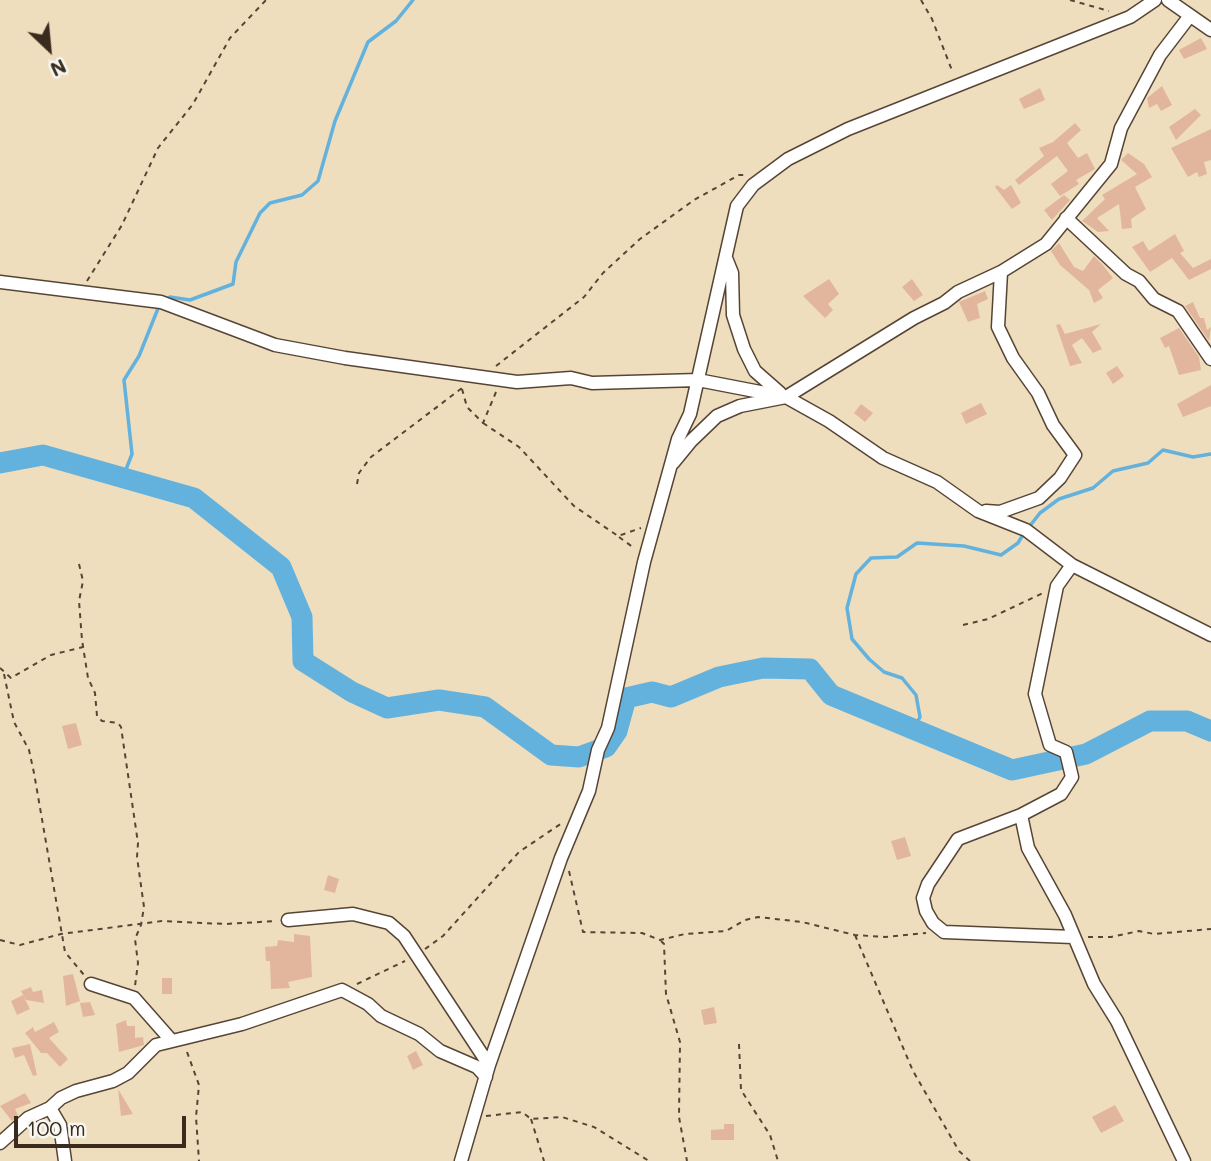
<!DOCTYPE html>
<html>
<head>
<meta charset="utf-8">
<style>
  body { margin:0 }
  #map { position:relative; width:1211px; height:1161px; overflow:hidden; background:#efdebd; font-family:Mali,sans-serif }
  canvas { display:block }
  .north { position:absolute; left:14px; top:14px; width:70px; height:70px; -webkit-text-stroke:5px #f6f6f2; paint-order:stroke; rotate:154deg; font-size:19px; font-weight:700; line-height:28px; text-align:center; color:#3b2a1e }
  .north::after { content:''; display:block; margin:auto; width:24px; height:32px; background:#3b2a1e; clip-path:polygon(50% 0,100% 100%,50% 72%,0 100%) }
  .scale { position:absolute; left:14px; top:1116px; width:172px; height:32px; box-sizing:border-box; border:4px solid #3b2a1e; border-top:0; padding-left:9px; font-size:21px; line-height:24px; white-space:nowrap; color:#3b2a1e; -webkit-text-stroke:5px #f6f6f2; paint-order:stroke }
</style>
</head>
<body>
<div id="map">
<canvas width="1211" height="1161"></canvas>
<div class="north">N</div>
<div class="scale">100 m</div>
</div>
<script>
const context = document.querySelector('canvas').getContext('2d');
context.lineJoin = 'round';
function poly(rows) {
  const path = new Path2D();
  for (const r of rows) {
    path.moveTo(r[0], r[1]);
    for (let i = 2; i < r.length; i += 2) path.lineTo(r[i], r[i + 1]);
  }
  return path;
}
function strokePath(path, color, width, dash) {
  context.strokeStyle = color;
  context.lineWidth = width;
  context.lineCap = dash ? 'butt' : 'round';
  context.setLineDash(dash || []);
  context.stroke(path);
}
function fill(path, color) {
  context.fillStyle = color;
  context.fill(path, 'evenodd');
}
const stream = poly([
  [164,300,170,297,190,300,233,284,236,262,260,213,270,203,302,195,318,181,335,121,368,42,396,21,413,0],
  [123,477,132,454,124,380,139,356,159,306],
  [1029,527,1040,513,1059,499,1093,488,1113,471,1148,463,1163,450,1193,457,1211,454],
  [913,730,920,717,916,695,902,678,884,672,869,659,852,639,847,608,856,574,871,558,897,557,917,543,964,546,1001,555,1018,543,1024,533]
]);
const river = poly([
  [0,463,43,455,194,498,281,567,302,617,303,661,352,692,387,708,439,700,485,707,551,755,579,757,606,747,617,731,626,698,652,692,671,697,719,677,763,668,810,669,831,695,1012,770,1086,754,1150,721,1187,721,1211,731]
]);
const building = poly([
  [1201,38,1207,49,1184,59,1179,50],
  [1162,86,1172,105,1161,111,1157,104,1149,108,1147,98],
  [1040,88,1045,100,1024,109,1019,99],
  [1195,109,1201,115,1176,140,1169,127],
  [1075,123,1081,130,1067,143,1078,158,1087,153,1095,169,1076,180,1079,184,1060,196,1051,184,1068,171,1057,156,1019,185,1015,180,1044,156,1039,148,1053,142],
  [1211,129,1211,160,1204,162,1207,174,1199,177,1197,172,1188,177,1171,148],
  [1128,153,1144,164,1152,177,1135,187,1146,209,1131,219,1132,228,1122,229,1119,204,1097,218,1109,231,1098,232,1082,221,1105,199,1102,195,1137,174,1121,160],
  [997,185,1004,190,1011,185,1021,203,1012,209,995,187],
  [1064,195,1070,200,1052,220,1044,210],
  [1175,234,1184,251,1180,253,1193,268,1211,259,1211,269,1189,280,1172,258,1150,272,1132,247,1143,241,1149,251],
  [1059,243,1074,267,1083,271,1094,256,1102,264,1113,278,1098,290,1103,298,1094,303,1089,290,1060,265,1051,251],
  [829,279,839,294,828,304,833,310,825,318,803,296],
  [912,279,923,295,914,301,902,287],
  [985,291,988,299,977,304,980,318,968,322,959,302],
  [1193,302,1200,318,1204,318,1207,330,1211,327,1209,341,1185,306],
  [1060,324,1065,334,1101,324,1092,332,1102,349,1093,353,1082,338,1072,345,1082,363,1070,366,1056,325],
  [1179,328,1199,357,1201,370,1179,375,1169,346,1165,348,1160,338],
  [1117,366,1124,376,1113,384,1106,373],
  [1211,385,1211,406,1183,417,1177,404],
  [981,403,987,414,966,424,961,413],
  [861,404,873,413,865,422,854,413],
  [76,723,82,745,68,749,62,726],
  [905,837,911,856,897,860,891,841],
  [328,875,339,879,335,893,324,890],
  [294,934,310,936,312,977,288,982,290,988,271,989,270,961,266,961,265,947,277,946,278,940,294,942],
  [73,974,80,1001,66,1006,63,976],
  [162,978,172,978,172,994,162,994],
  [31,987,33,992,42,990,44,1003,26,1000,21,991],
  [23,995,30,1009,17,1015,11,1001],
  [90,1002,95,1015,83,1017,80,1003],
  [714,1007,717,1023,704,1025,701,1010],
  [126,1020,127,1026,135,1026,135,1038,143,1037,144,1045,119,1052,116,1024],
  [54,1022,59,1032,49,1038,68,1059,60,1067,47,1053,41,1053,25,1033,33,1027,35,1032],
  [30,1044,37,1075,33,1076,24,1055,15,1058,12,1048],
  [416,1051,423,1065,413,1070,407,1056],
  [118,1089,133,1114,121,1116],
  [25,1093,31,1103,15,1109,18,1115,12,1121,0,1106],
  [1115,1105,1124,1121,1101,1133,1092,1117],
  [724,1124,734,1124,734,1140,711,1140,711,1130,724,1129]
]);
const path = poly([
  [921,0,932,19,953,73],
  [1070,0,1109,11],
  [87,281,122,225,158,148,193,104,230,38,266,0],
  [496,366,584,297,603,273,640,239,694,200,739,175,744,175],
  [462,389,467,407,483,423,496,392],
  [483,423,519,447,574,506,618,536,641,528],
  [357,484,359,473,371,457,462,388],
  [619,537,634,548],
  [79,564,83,581,79,601,82,640,88,678,95,693,97,716,102,721,118,723,121,727,138,843,137,857,144,907,141,925,135,939,138,963,135,986],
  [963,625,988,619,1043,593],
  [0,668,11,678,51,655,83,647],
  [4,674,14,722,29,750,34,773,65,952,84,975],
  [569,871,583,932,642,933,660,940,685,934,726,931,745,920,758,917,802,922,855,935,885,937,926,933],
  [855,935,913,1071,959,1151,970,1161],
  [1088,937,1111,937,1139,931,1154,934,1211,929],
  [0,940,20,945,61,934,162,921,225,924,277,921],
  [661,941,664,944,666,994,680,1042,679,1117,687,1161],
  [425,949,443,936,519,852,562,823],
  [357,984,405,961],
  [739,1044,741,1090,770,1135,778,1161],
  [187,1052,199,1085,196,1117,199,1161],
  [486,1116,522,1112,531,1119,562,1117,594,1127,649,1161],
  [531,1119,544,1161]
]);
const minor = poly([
  [1168,0,1211,30],
  [1066,218,1126,274,1139,281,1154,299,1178,311,1211,359],
  [726,258,732,273,733,315,744,349,755,371,780,393],
  [0,282,161,302,275,345,345,358,517,382,571,378,592,383,698,380,786,397,829,421,883,458,937,482,978,511,1026,530,1072,565,1211,635],
  [673,463,691,441,717,416,740,406,786,397,914,318,944,303,958,292,1001,272,1046,244,1111,164,1121,128,1160,55,1189,17],
  [986,511,1000,512,1039,498,1060,478,1075,455,1053,425,1038,393,1013,358,998,327,1001,272],
  [1072,565,1057,586,1035,694,1050,745,1066,752,1072,777,1061,794,1021,815,1028,848,1065,915,1094,984,1117,1021,1184,1161],
  [1021,815,958,839,928,884,923,898,926,911,933,923,944,932,1073,937],
  [288,920,353,914,389,923,404,936,489,1065],
  [91,984,134,998,171,1040],
  [50,1108,61,1098,76,1091,113,1081,128,1073,156,1045,242,1024,342,990,368,1004,381,1016,419,1034,440,1051,477,1067,486,1077],
  [0,1143,28,1118,50,1108,60,1125,65,1161],
  [461,1161,489,1065,561,858,589,791,598,750,608,728,644,562,678,439,690,414,737,206,753,185,788,159,848,129,1130,17,1155,0]
]);
strokePath(stream, '#63b2dd', 3.5);
strokePath(river, '#63b2dd', 21);
fill(building, '#e2b69c');
strokePath(minor, '#564536', 15);
strokePath(path, '#564536', 2, [5, 5]);
strokePath(minor, '#fff', 12);
</script>
</body>
</html>
